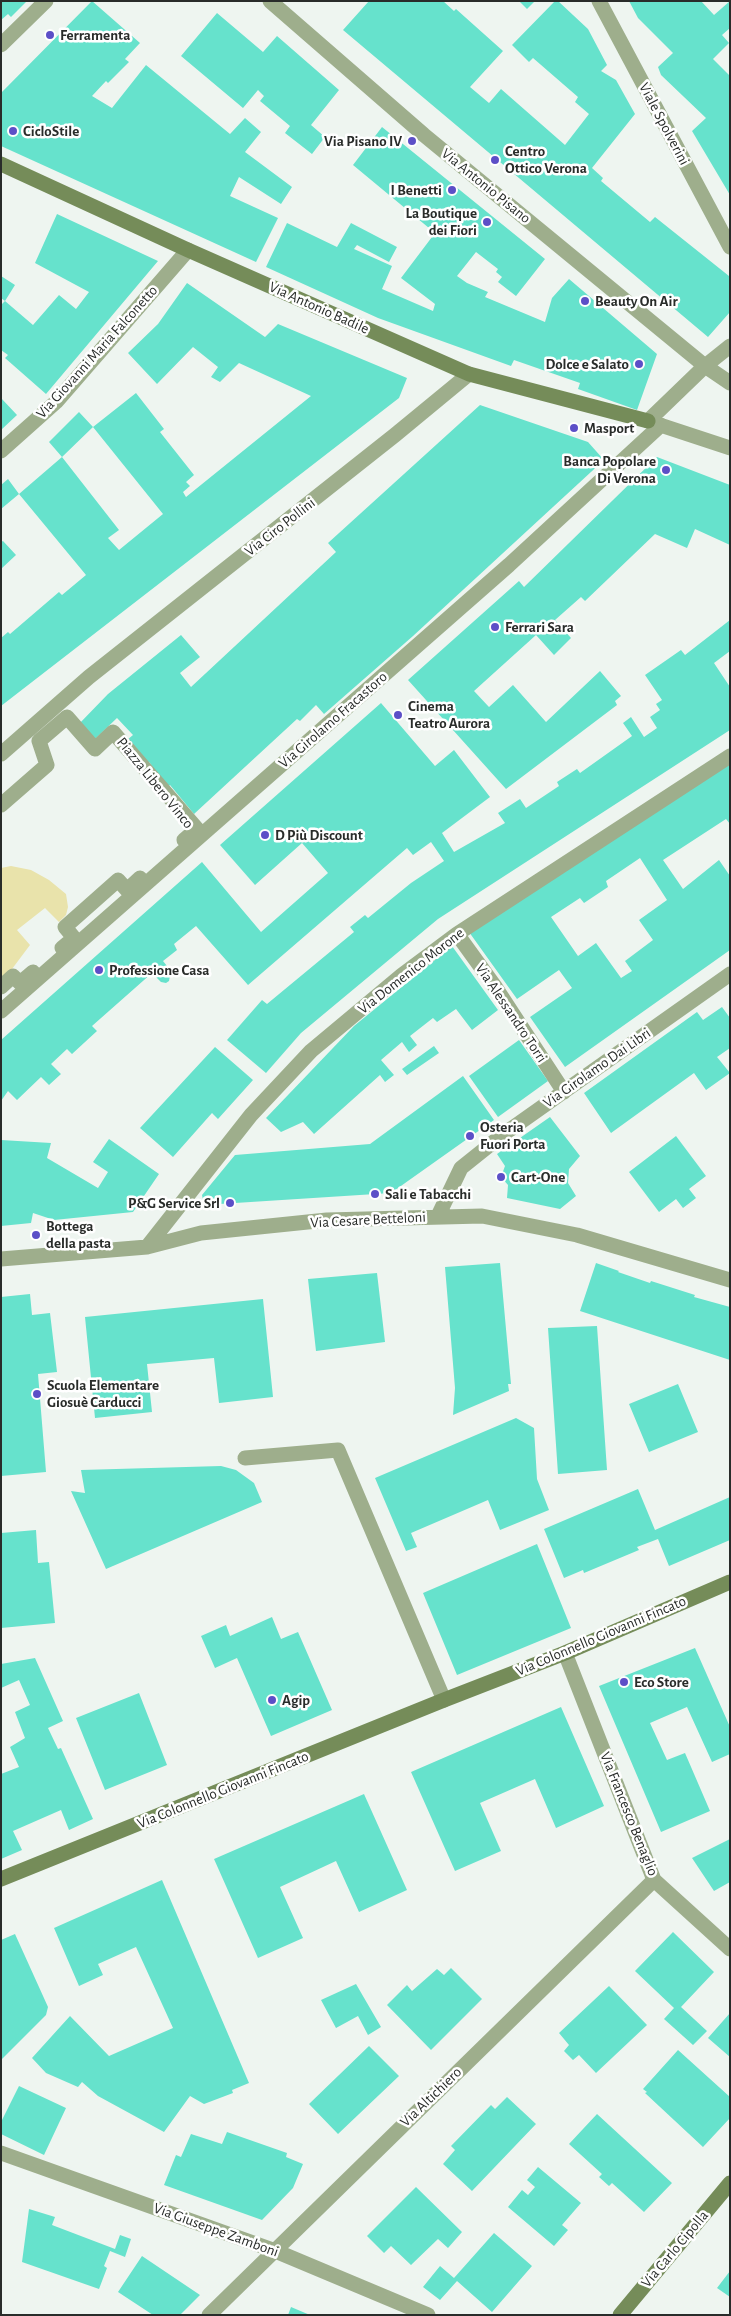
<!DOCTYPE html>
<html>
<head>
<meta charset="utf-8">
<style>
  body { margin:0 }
  #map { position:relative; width:731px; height:2316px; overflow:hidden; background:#eef5f0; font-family:"Alegreya Sans",sans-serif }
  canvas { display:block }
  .frame { position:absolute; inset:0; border:2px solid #292c2a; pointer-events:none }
</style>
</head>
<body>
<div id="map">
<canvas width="731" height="2316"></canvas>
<div class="frame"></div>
</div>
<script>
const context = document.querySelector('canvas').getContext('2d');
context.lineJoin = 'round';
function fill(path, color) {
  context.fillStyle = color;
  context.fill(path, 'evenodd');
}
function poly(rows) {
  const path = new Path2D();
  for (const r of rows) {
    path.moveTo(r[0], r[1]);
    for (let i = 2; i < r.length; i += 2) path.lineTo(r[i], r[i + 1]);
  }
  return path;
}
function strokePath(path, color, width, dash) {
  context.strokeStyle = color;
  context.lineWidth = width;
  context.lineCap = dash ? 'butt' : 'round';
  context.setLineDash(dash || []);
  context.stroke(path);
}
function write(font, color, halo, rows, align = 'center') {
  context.font = font + ' "Alegreya Sans",sans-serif';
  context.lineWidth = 5;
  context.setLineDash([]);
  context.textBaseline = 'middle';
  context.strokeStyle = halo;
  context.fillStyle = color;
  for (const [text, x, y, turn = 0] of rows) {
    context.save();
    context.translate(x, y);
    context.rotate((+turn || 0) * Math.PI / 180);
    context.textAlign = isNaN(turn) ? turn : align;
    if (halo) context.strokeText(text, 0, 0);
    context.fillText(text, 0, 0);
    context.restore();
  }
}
const green = poly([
  [11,866,31,870,49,880,66,894,68,907,66,915,59,922,45,908,17,930,30,945,12,969,1,978,1,868]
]);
const building = poly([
  [1,1,27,1,11,17,8,14,1,20],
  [92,1,140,43,125,59,129,62,108,83,106,81,92,96,112,108,146,65,230,134,245,118,261,132,245,152,292,187,281,204,239,177,230,196,278,218,256,262,1,146,1,93],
  [369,1,443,1,454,11,456,9,503,51,470,87,489,103,501,89,565,145,589,114,575,102,578,97,533,58,529,62,512,45,555,1,558,1,588,29,607,65,601,71,616,80,635,114,592,168,603,178,601,181,650,222,655,217,729,276,730,312,708,337,343,30],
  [519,1,535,1,527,9],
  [629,1,701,1,714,15,730,1,730,28,722,35,729,43,713,59,730,76,730,195,692,131,706,118,661,75,658,67,673,53,638,18],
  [217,13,263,52,277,36,339,90,311,125,325,137,312,154,285,133,290,126,260,101,264,96,258,90,243,108,181,56],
  [382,127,545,259,516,296,498,282,502,277,496,272,498,269,476,252,457,276,467,283,488,292,485,297,545,322,552,298,569,279,657,354,637,410,578,389,580,383,514,360,511,366,378,318,266,267,287,223,337,247,351,223,397,247,389,262,357,245,354,249,392,266,382,289,433,311,435,304,401,278,435,233,353,165],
  [57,214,158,261,46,394,5,358,8,355,1,350,1,305,5,301,1,298,1,276,15,285,5,301,33,325,59,295,76,309,89,292,35,263],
  [187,283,265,337,278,324,407,378,399,398,1,706,1,638,8,632,10,634,59,592,62,595,86,575,19,494,62,457,119,530,108,538,119,550,163,514,93,427,136,393,164,429,160,432,194,475,186,482,190,486,183,492,186,497,311,396,239,363,220,382,211,377,218,367,193,347,157,384,128,353,158,324],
  [1,398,17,415,1,430],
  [480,405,588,442,604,460,413,636,324,714,316,705,300,721,297,719,194,814,170,785,166,789,149,771,153,767,149,762,148,764,127,740,133,735,117,718,93,741,78,725,108,694,181,635,200,657,180,673,191,687,336,552,328,543],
  [79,412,93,427,62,457,49,442],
  [657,457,730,485,730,545,695,529,687,548,655,534,585,601,581,597,555,620,571,638,554,655,536,635,474,691,489,707,513,685,546,722,600,671,621,696,615,701,617,705,506,789,408,680,519,581,524,587],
  [8,479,19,494,1,509,1,485],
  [3,541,16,555,1,569,1,542],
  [730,620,730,651,714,663,730,687,730,730,438,919,301,1033,266,1073,227,1040,262,1000,267,1004,354,932,350,927,365,915,368,918,411,883,444,861,431,842,413,855,407,848,248,985,196,926,174,944,177,950,163,961,171,971,169,981,166,983,161,982,152,973,92,1026,97,1031,72,1054,67,1049,51,1064,61,1074,49,1085,41,1077,17,1100,8,1091,1,1101,1,1040,202,862,261,932,328,873,302,843,255,885,220,845,381,703,435,766,454,750,490,797,442,833,454,852,505,823,498,813,520,799,526,808,559,786,557,782,577,769,580,773,632,736,623,723,631,717,644,737,657,728,650,717,660,710,656,704,662,700,645,675,681,650,685,655],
  [730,759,730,824,726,819,663,860,683,889,719,860,730,876,730,950,565,1067,530,1017,572,988,559,970,517,999,469,932],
  [640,858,667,900,639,920,653,940,625,961,632,971,621,978,596,943,578,956,551,917,580,898,584,903,608,887,606,881],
  [452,946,498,1010,472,1030,456,1009,437,1022,433,1018,410,1036,417,1045,409,1052,402,1042,381,1060,394,1075,385,1082,380,1075,314,1134,303,1122,281,1132,266,1118,354,1026],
  [722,1007,730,1018,730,1048,717,1057,730,1073,706,1090,694,1073,611,1133,584,1093,697,1012,703,1020],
  [519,1040,548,1081,498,1117,469,1076],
  [434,1046,439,1053,407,1075,402,1069],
  [215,1047,253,1080,218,1119,212,1113,173,1157,140,1128],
  [463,1076,494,1120,391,1193,204,1205,202,1195,235,1155,370,1144],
  [550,1117,580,1156,569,1169,568,1183,576,1196,560,1209,507,1198,508,1185,501,1177,505,1166,497,1154],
  [676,1136,706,1176,689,1189,696,1198,683,1208,676,1199,659,1212,629,1172],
  [109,1139,159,1174,133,1212,54,1220,33,1213,31,1223,1,1226,1,1140,51,1143,47,1158,98,1188,108,1172,93,1162],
  [500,1263,511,1384,508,1384,509,1391,453,1415,455,1388,445,1267],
  [596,1263,619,1271,618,1272,650,1283,651,1281,695,1295,694,1297,730,1307,730,1360,580,1311],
  [377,1273,385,1342,316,1351,308,1279],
  [30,1294,32,1315,50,1313,57,1372,38,1374,46,1472,1,1476,1,1297],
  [263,1299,273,1397,219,1403,214,1358,147,1364,152,1412,95,1418,85,1317],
  [597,1326,607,1470,558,1474,548,1328],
  [678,1384,698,1432,649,1452,629,1404],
  [516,1418,534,1428,537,1479,549,1510,500,1530,488,1500,411,1533,417,1547,406,1551,375,1478],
  [221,1466,236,1470,254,1483,262,1502,106,1569,71,1491,85,1493,81,1470],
  [638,1489,655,1530,730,1497,730,1540,669,1566,658,1539,637,1547,639,1550,584,1573,583,1570,564,1578,544,1529],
  [36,1530,38,1563,49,1562,55,1623,1,1628,1,1533],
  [537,1544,571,1628,457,1675,423,1593],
  [272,1617,281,1639,298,1632,332,1710,271,1736,237,1658,215,1668,201,1636,226,1625,230,1636],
  [695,1648,730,1727,730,1754,712,1762,687,1707,650,1723,667,1760,685,1753,710,1811,661,1832,599,1686],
  [35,1658,63,1721,48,1728,58,1749,61,1748,93,1819,69,1830,61,1810,13,1831,22,1850,1,1859,1,1774,19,1767,10,1747,25,1738,15,1712,30,1705,19,1680,1,1688,1,1664],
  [139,1693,167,1765,105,1790,76,1718],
  [561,1707,604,1806,556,1828,535,1779,480,1803,501,1851,455,1871,411,1772],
  [364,1794,407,1890,359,1912,336,1861,280,1887,303,1938,258,1958,214,1859],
  [730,1839,730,1882,714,1891,692,1858],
  [162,1880,249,2083,232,2090,233,2093,204,2104,190,2096,164,2132,98,2096,82,2082,78,2087,46,2073,32,2058,70,2016,109,2056,173,2028,136,1947,98,1964,103,1975,79,1986,54,1928],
  [673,1932,714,1972,681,2007,707,2031,693,2045,664,2019,674,2008,635,1971],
  [15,1934,48,2007,46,2015,1,2060,1,1940],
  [451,1968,482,1999,431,2050,387,2005,407,1985,412,1991,437,1969,444,1975],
  [356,1984,381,2027,368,2035,358,2016,336,2028,321,2000],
  [609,1986,647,2025,596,2073,579,2055,573,2060,564,2051,569,2045,559,2033],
  [730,2013,730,2057,708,2038],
  [369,2046,399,2076,338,2134,309,2104],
  [678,2050,730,2097,730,2118,703,2147,645,2093,647,2092,643,2089],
  [19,2086,66,2108,44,2155,1,2134,1,2122],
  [507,2097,536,2124,472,2191,443,2164,455,2150,451,2146,491,2105,495,2109],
  [597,2114,672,2183,644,2212,612,2183,609,2186,599,2177,602,2174,569,2144],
  [227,2132,287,2153,286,2157,303,2164,293,2188,262,2220,164,2185,176,2155,181,2157,191,2134,222,2144],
  [538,2167,581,2203,562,2225,568,2230,554,2246,508,2207,522,2190,528,2195,535,2187,527,2180],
  [416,2187,462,2232,448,2248,438,2239,411,2265,391,2246,384,2253,367,2236],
  [29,2209,55,2217,52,2225,115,2249,120,2235,131,2239,125,2257,110,2251,104,2266,107,2268,99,2289,22,2262],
  [494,2233,532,2266,492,2312,457,2281,440,2300,423,2287,440,2266,454,2278],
  [142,2256,200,2295,180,2315,153,2315,118,2292],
  [730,2271,730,2297,717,2288],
  [291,2307,310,2315,288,2315]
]);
const lane = poly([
  [245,1458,338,1450,444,1700]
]);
const street = poly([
  [270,1,424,135,705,366,730,383],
  [599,1,730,247],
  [1,45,46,1],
  [730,346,705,366,648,421,730,448],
  [1,451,56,402,188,250],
  [1,754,89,677,395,435,469,374],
  [1,805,47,765,39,741,67,717,95,749,113,732,197,829,184,840],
  [457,934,496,988,564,1092],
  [62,948,74,938,65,927,118,880,127,890,140,878],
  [1,987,13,976,20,983,33,972],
  [1,1011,509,565,661,425],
  [438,1216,461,1168,501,1136,730,974],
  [147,1247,251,1115,311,1051,402,975,457,934,730,756],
  [1,1259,147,1247,201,1233,327,1220,482,1216,577,1235,730,1280],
  [565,1653,654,1880,730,1949],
  [1,2153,273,2250,428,2315],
  [209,2315,654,1880]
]);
const secondary = poly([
  [1,164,188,250,469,374,648,421],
  [1,1879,444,1700,565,1653,730,1582],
  [620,2315,730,2183]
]);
const markers = [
  [50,35,5,"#5c4fc7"],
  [13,131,5,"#5c4fc7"],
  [412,141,5,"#5c4fc7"],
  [495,160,5,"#5c4fc7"],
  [452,190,5,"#5c4fc7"],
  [487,222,5,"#5c4fc7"],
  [585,301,5,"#5c4fc7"],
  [639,364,5,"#5c4fc7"],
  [574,428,5,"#5c4fc7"],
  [666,470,5,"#5c4fc7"],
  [495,627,5,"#5c4fc7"],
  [398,715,5,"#5c4fc7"],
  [265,835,5,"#5c4fc7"],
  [99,970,5,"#5c4fc7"],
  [470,1136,5,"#5c4fc7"],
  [501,1177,5,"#5c4fc7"],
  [375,1194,5,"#5c4fc7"],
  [230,1203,5,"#5c4fc7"],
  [36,1235,5,"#5c4fc7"],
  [37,1394,5,"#5c4fc7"],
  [624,1682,5,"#5c4fc7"],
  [272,1700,5,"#5c4fc7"]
];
const poiNames = [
  ["Ferramenta",60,35],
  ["CicloStile",23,131],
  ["Via Pisano IV",402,141,"right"],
  ["Centro",505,151],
  ["Ottico Verona",505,168],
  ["I Benetti",442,190,"right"],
  ["La Boutique",477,213,"right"],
  ["dei Fiori",477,230,"right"],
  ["Beauty On Air",595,301],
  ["Dolce e Salato",629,364,"right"],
  ["Masport",584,428],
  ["Banca Popolare",656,461,"right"],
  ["Di Verona",656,478,"right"],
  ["Ferrari Sara",505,627],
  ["Cinema",408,706],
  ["Teatro Aurora",408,723],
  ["D Più Discount",275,835],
  ["Professione Casa",109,970],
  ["Osteria",480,1127],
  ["Fuori Porta",480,1144],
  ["Cart-One",511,1177],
  ["Sali e Tabacchi",385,1194],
  ["P&G Service Srl",220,1203,"right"],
  ["Bottega",46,1226],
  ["della pasta",46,1243],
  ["Scuola Elementare",47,1385],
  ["Giosuè Carducci",47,1402],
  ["Eco Store",634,1682],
  ["Agip",282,1700]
];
const streetNames = [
  ["Viale Spolverini",664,124,62],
  ["Via Antonio Pisano",486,186,39],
  ["Via Antonio Badile",319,308,24],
  ["Via Giovanni Maria Falconetto",97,352,-48],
  ["Via Ciro Pollini",280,527,-38],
  ["Via Girolamo Fracastoro",333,720,-41],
  ["Piazza Libero Vinco",155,783,51],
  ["Via Domenico Morone",411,971,-38],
  ["Via Alessandro Torri",511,1013,56],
  ["Via Girolamo Dai Libri",597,1068,-35],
  ["Via Cesare Betteloni",368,1220,-3],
  ["Via Colonnello Giovanni Fincato",601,1636,-23],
  ["Via Colonnello Giovanni Fincato",223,1790,-22],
  ["Via Francesco Benaglio",629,1814,68],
  ["Via Altichiero",431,2097,-44],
  ["Via Giuseppe Zamboni",216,2230,20],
  ["Via Carlo Cipolla",675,2249,-50]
];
fill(green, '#e9e3ab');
fill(building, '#66e2cc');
strokePath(lane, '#9eae8c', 15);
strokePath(street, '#9eae8c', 15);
strokePath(secondary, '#758c59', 15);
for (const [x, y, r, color] of markers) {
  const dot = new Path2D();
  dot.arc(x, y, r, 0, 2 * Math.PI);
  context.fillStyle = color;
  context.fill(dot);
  strokePath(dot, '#fff', 2);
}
write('bold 15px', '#292c2a', '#fff', poiNames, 'left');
write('15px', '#292c2a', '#fff', streetNames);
</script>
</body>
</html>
